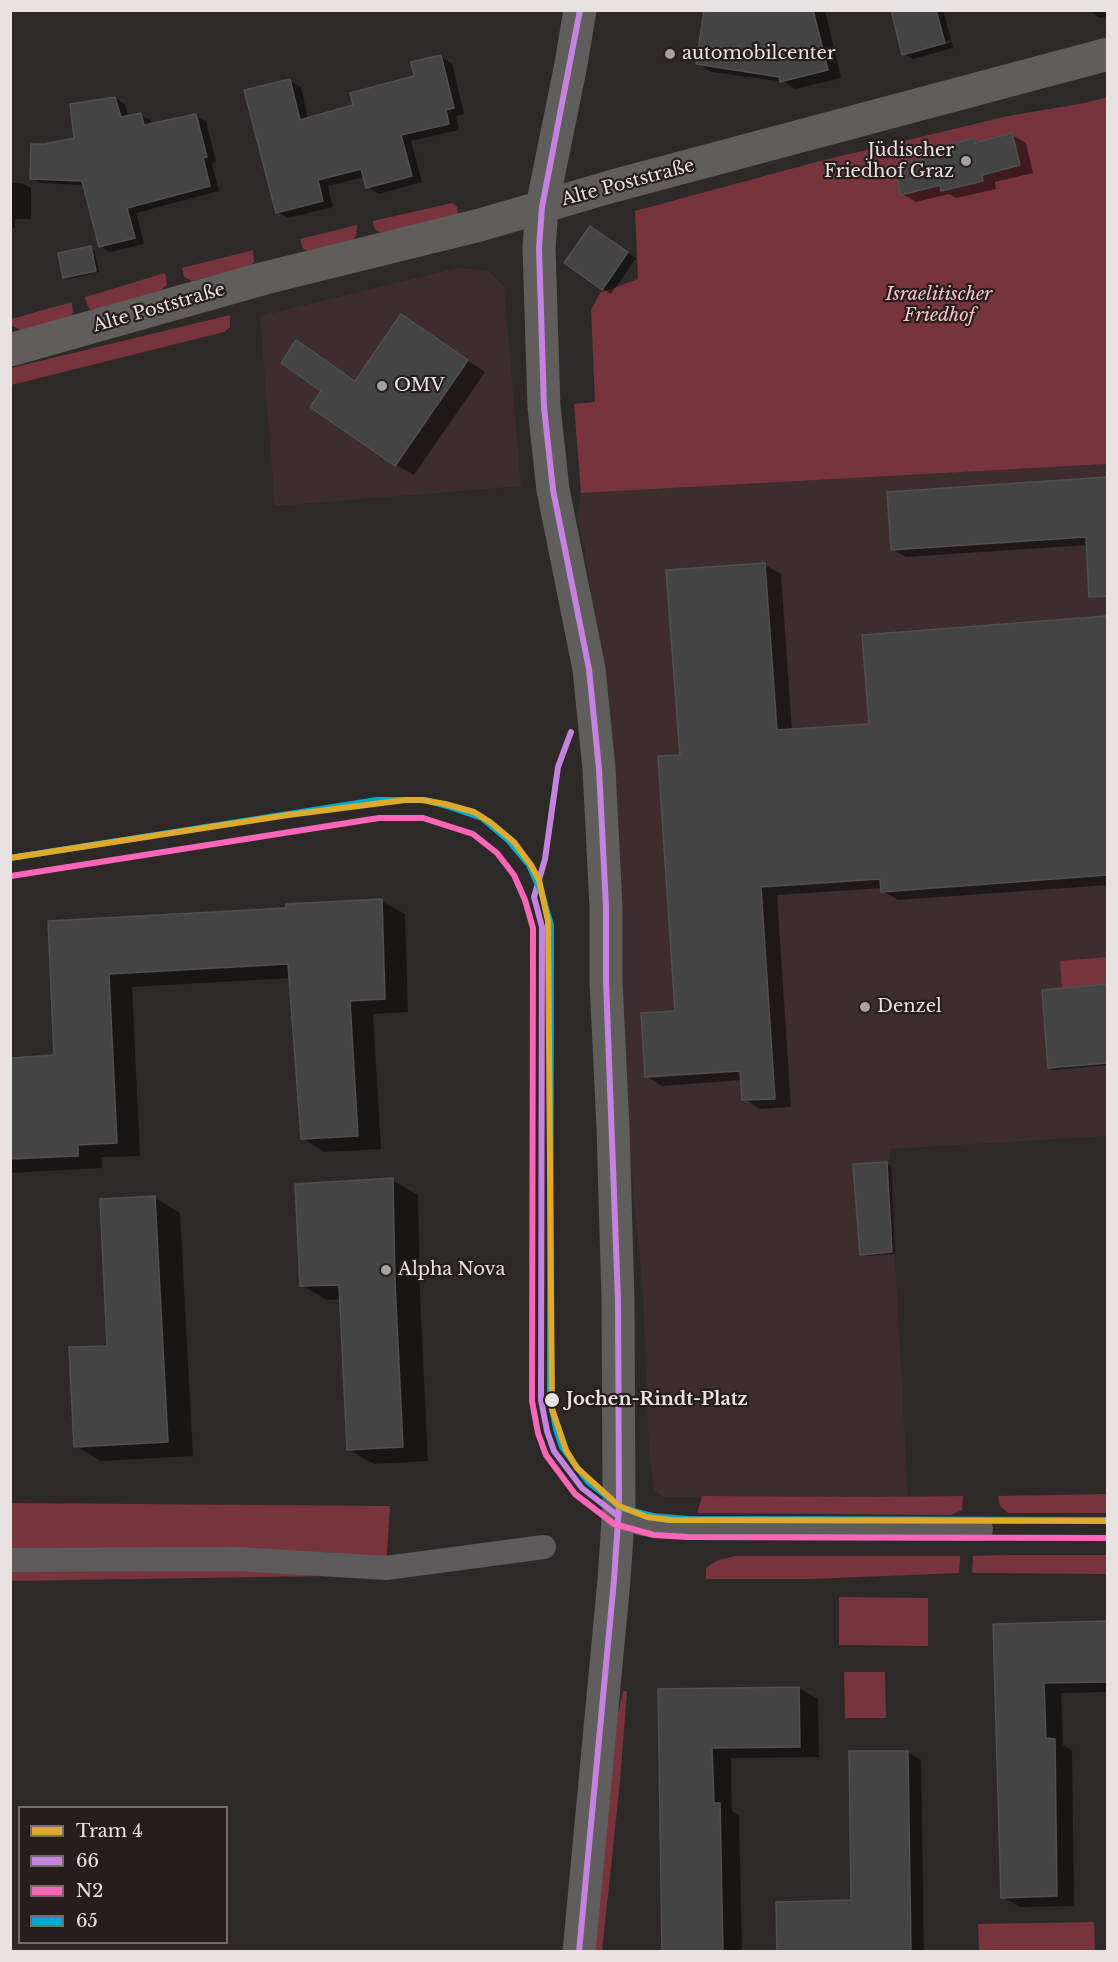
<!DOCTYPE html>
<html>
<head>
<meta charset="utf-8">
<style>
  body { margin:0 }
  #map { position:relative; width:1118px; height:1962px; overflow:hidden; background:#2e2929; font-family:"Libre Baskerville",serif }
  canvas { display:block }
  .frame { position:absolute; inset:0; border:12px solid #e9e2e2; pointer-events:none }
  .legend { position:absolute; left:18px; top:1806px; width:210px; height:138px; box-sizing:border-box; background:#271d1d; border:2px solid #756c6c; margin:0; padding:8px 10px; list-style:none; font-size:18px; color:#e9e2e2 }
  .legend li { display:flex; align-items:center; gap:12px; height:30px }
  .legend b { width:30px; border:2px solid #756c6c }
</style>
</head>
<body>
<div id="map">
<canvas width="1118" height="1962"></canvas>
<div class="frame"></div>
<ul class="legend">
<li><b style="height:8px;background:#deaa2e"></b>Tram 4</li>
<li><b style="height:8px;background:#c483df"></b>66</li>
<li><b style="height:8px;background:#fa66b7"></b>N2</li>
<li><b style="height:8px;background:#00a9ce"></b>65</li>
</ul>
</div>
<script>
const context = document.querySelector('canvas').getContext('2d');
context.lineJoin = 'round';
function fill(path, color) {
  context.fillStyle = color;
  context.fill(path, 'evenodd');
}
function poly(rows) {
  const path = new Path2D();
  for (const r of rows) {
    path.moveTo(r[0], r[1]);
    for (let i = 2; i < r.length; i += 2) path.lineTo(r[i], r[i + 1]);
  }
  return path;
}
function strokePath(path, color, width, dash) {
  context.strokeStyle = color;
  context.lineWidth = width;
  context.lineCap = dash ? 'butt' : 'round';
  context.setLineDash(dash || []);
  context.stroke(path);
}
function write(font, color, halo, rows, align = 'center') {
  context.font = font + ' "Libre Baskerville",serif';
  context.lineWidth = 4.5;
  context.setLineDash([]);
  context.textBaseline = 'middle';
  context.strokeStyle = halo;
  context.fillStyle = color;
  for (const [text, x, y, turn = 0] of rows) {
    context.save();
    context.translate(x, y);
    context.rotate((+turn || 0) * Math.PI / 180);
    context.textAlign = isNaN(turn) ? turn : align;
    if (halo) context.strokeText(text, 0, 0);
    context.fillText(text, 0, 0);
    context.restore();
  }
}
const built = poly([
  [458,268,488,270,504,287,521,486,275,506,260,316],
  [1107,464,1107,1136,889,1149,908,1497,664,1497,654,1490,649,1450,643,1293,629,1146,613,767,585,550,578,517,581,493]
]);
const green = poly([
  [1107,97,1107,464,581,493,574,404,595,402,591,310,600,293,638,279,635,211,820,161,1008,116,1085,103],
  [452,203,457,207,458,215,383,233,377,231,374,227,373,221],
  [357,225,356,236,351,241,310,251,305,250,302,247,300,239],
  [253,250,254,262,250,266,192,281,184,277,182,268],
  [165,273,167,285,161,290,96,309,90,309,87,305,85,297],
  [72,302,73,313,69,318,22,331,13,326,11,319],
  [230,315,230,327,224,332,11,385,11,368],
  [1107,957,1107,984,1062,988,1060,961],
  [1107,1494,1107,1513,1008,1513,1000,1506,998,1496],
  [702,1496,862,1497,963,1496,962,1510,951,1515,697,1513],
  [11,1503,390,1506,386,1568,388,1575,11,1581],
  [1005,1555,1107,1555,1107,1574,972,1573,973,1556],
  [734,1556,960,1556,959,1573,811,1579,706,1579,706,1568,716,1561],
  [839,1597,928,1598,928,1646,839,1645],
  [844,1672,885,1672,886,1718,845,1718],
  [623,1691,627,1691,620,1782,602,1951,589,1952,618,1714],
  [1094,1922,1095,1951,979,1951,978,1924]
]);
const shadow = poly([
  [776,10,825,10,841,78,795,89,785,82,712,72,698,64],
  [892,10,943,10,951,40,909,51,909,54,952,42,953,48,913,59,904,54],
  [1088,10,1108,10,1108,16,1100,18],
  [441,57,452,63,464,114,456,116,459,130,411,141,422,182,379,194,368,187,364,177,328,186,333,207,288,218,277,212,290,81,301,87,308,119,354,106,416,77],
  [115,98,125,104,128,117,141,115,150,120,151,125,196,116,206,121,216,162,212,164,219,191,136,213,144,244,110,252,100,246,85,185,41,183,31,178,44,146,76,139],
  [1012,135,1026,143,1033,173,995,182,996,189,956,198,949,194,916,202,902,194,933,158,974,140,980,143],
  [10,183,22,183,31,188,31,219,15,219,15,228,10,228],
  [599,233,636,258,611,294,602,288],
  [90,248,94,250,99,272,69,279,65,277],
  [402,316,485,372,414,475,396,465,323,390,297,342,357,381],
  [1108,478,1108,569,1102,569,1088,545,906,557,892,549,888,493],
  [765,565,781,574,792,731,870,726,864,636,1108,618,1108,885,898,900,882,891,882,888,777,895,791,1107,760,1109,744,1099,742,1080,662,1086,646,1076,677,1012,681,757],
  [381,901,405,914,408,1012,373,1014,381,1149,325,1152,302,1138,291,978,132,987,140,1156,101,1157,102,1168,10,1173,10,1060,56,1057,49,922,287,909],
  [1108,986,1108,1065,1053,1070,1049,1067,1044,992],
  [887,1163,891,1166,895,1254,866,1256,862,1254],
  [392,1180,418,1195,420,1297,428,1461,374,1464,348,1449,341,1299,327,1300,301,1285],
  [155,1198,180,1213,193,1456,101,1461,76,1446,109,1348],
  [1108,1623,1108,1692,1061,1693,1063,1745,1072,1750,1074,1906,1020,1907,1003,1897,995,1626],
  [799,1688,818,1699,819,1757,731,1758,732,1811,739,1815,742,1952,663,1952,660,1691],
  [907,1752,921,1760,924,1952,779,1952,853,1902]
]);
const building = poly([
  [704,10,813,10,828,70,780,82,779,77,696,64,704,10],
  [891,10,936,10,945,43,902,55,891,10],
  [441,55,454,108,446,110,449,124,401,135,412,176,366,188,361,169,318,180,323,201,276,213,244,90,290,79,300,120,353,105,350,93,414,76,411,62,441,55],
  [115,97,121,117,141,113,144,125,196,114,207,157,203,158,210,186,127,208,135,238,99,247,82,181,30,179,31,144,44,144,74,138,70,104,115,97],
  [1012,133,1020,165,982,175,983,181,941,191,940,185,901,195,894,166,931,157,929,150,974,138,975,143,1012,133],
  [590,226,628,252,602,290,564,263,590,226],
  [91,246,96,271,63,278,58,253,91,246],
  [401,314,468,360,395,466,310,407,321,391,281,363,296,340,355,381,401,314],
  [1107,477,1107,596,1089,597,1086,537,891,550,887,492,1107,477],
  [765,563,777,730,869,724,862,635,1107,616,1107,875,881,892,880,879,761,887,775,1099,742,1100,740,1071,645,1077,641,1013,675,1011,658,756,680,755,666,570,765,563],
  [382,899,385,999,350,1001,358,1136,301,1139,288,964,109,974,117,1143,78,1145,78,1156,10,1159,10,1058,54,1055,48,921,286,908,286,904,382,899],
  [1107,984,1107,1063,1048,1068,1042,990,1107,984],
  [887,1162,892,1252,860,1255,853,1164,887,1162],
  [393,1178,395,1282,403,1447,347,1450,339,1285,300,1286,295,1184,393,1178],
  [155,1196,168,1442,74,1447,69,1347,107,1346,100,1199,155,1196],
  [1107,1621,1107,1682,1044,1683,1046,1738,1055,1739,1057,1896,1001,1898,993,1624,1107,1621],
  [799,1687,800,1747,712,1748,714,1803,720,1803,723,1952,662,1952,658,1689,799,1687],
  [849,1751,908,1751,911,1952,777,1952,776,1902,851,1900,849,1751]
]);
const street = poly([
  [618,1516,643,1524,688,1528,981,1529],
  [10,1560,238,1559,386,1568,544,1547]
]);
const secondary = poly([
  [10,350,265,278,480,225,613,186,1108,54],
  [579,1952,614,1580,619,1506,618,1300,613,1128,606,981,606,907,599,769,589,669,553,490,544,407,539,248,542,207,571,64,580,10]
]);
const bus1 = poly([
  [571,732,558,767,545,859,534,897,542,927,541,1400,547,1431,554,1451,582,1488,618,1516],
  [579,1952,614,1580,619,1506,618,1300,606,981,606,907,599,769,589,669,553,490,544,407,539,248,542,207,580,10]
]);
const bus2 = poly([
  [11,876,379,818,423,818,473,834,497,853,514,875,525,900,533,928,532,1401,538,1433,546,1455,575,1494,614,1524,654,1535,688,1537,1108,1538]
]);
const bus3 = poly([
  [10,858,377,800,425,800,447,806,482,818,509,841,529,865,542,894,551,925,550,1399,556,1429,562,1447,588,1482,622,1508,656,1517,688,1519,1108,1520]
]);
const tram1 = poly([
  [10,858,288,815,405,800,422,800,445,804,474,812,490,822,514,842,531,865,539,880,548,921,552,1409,566,1450,577,1468,619,1506,647,1517,670,1520,1108,1521]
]);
const markers = [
  [670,54,6,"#a8a1a1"],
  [966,161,6,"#a8a1a1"],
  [382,386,6,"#a8a1a1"],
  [865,1007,6,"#a8a1a1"],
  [386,1270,6,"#a8a1a1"],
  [552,1400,8,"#e9e2e2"]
];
const poiNames = [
  ["automobilcenter",682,54],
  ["Jüdischer",954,151,"right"],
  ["Friedhof Graz",954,172,"right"],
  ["OMV",394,386],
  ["Denzel",877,1007],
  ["Alpha Nova",398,1270]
];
const streetNames = [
  ["Alte Poststraße",628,183,-15],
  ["Alte Poststraße",159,308,-16]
];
const parkNames = [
  ["Israelitischer",939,295],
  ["Friedhof",939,316]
];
const stopNames = [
  ["Jochen-Rindt-Platz",566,1400]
];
fill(built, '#3d2d2e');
fill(green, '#77343c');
fill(shadow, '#0007');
fill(building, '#454444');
strokePath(building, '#505050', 1.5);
strokePath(street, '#5d5b5b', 24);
strokePath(secondary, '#605d5d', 33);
strokePath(bus1, '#c483df', 6);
strokePath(bus2, '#fa66b7', 6);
strokePath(bus3, '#00a9ce', 6);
strokePath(tram1, '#deaa2e', 6);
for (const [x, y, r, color] of markers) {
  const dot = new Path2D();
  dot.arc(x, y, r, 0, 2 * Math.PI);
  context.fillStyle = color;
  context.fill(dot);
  strokePath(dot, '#271d1d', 2);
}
write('18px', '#e9e2e2', '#271d1d', poiNames, 'left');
write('18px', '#e9e2e2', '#271d1d', streetNames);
write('italic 18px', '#f7c3c5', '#271d1d', parkNames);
write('bold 18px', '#e9e2e2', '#271d1d', stopNames, 'left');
</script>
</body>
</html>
